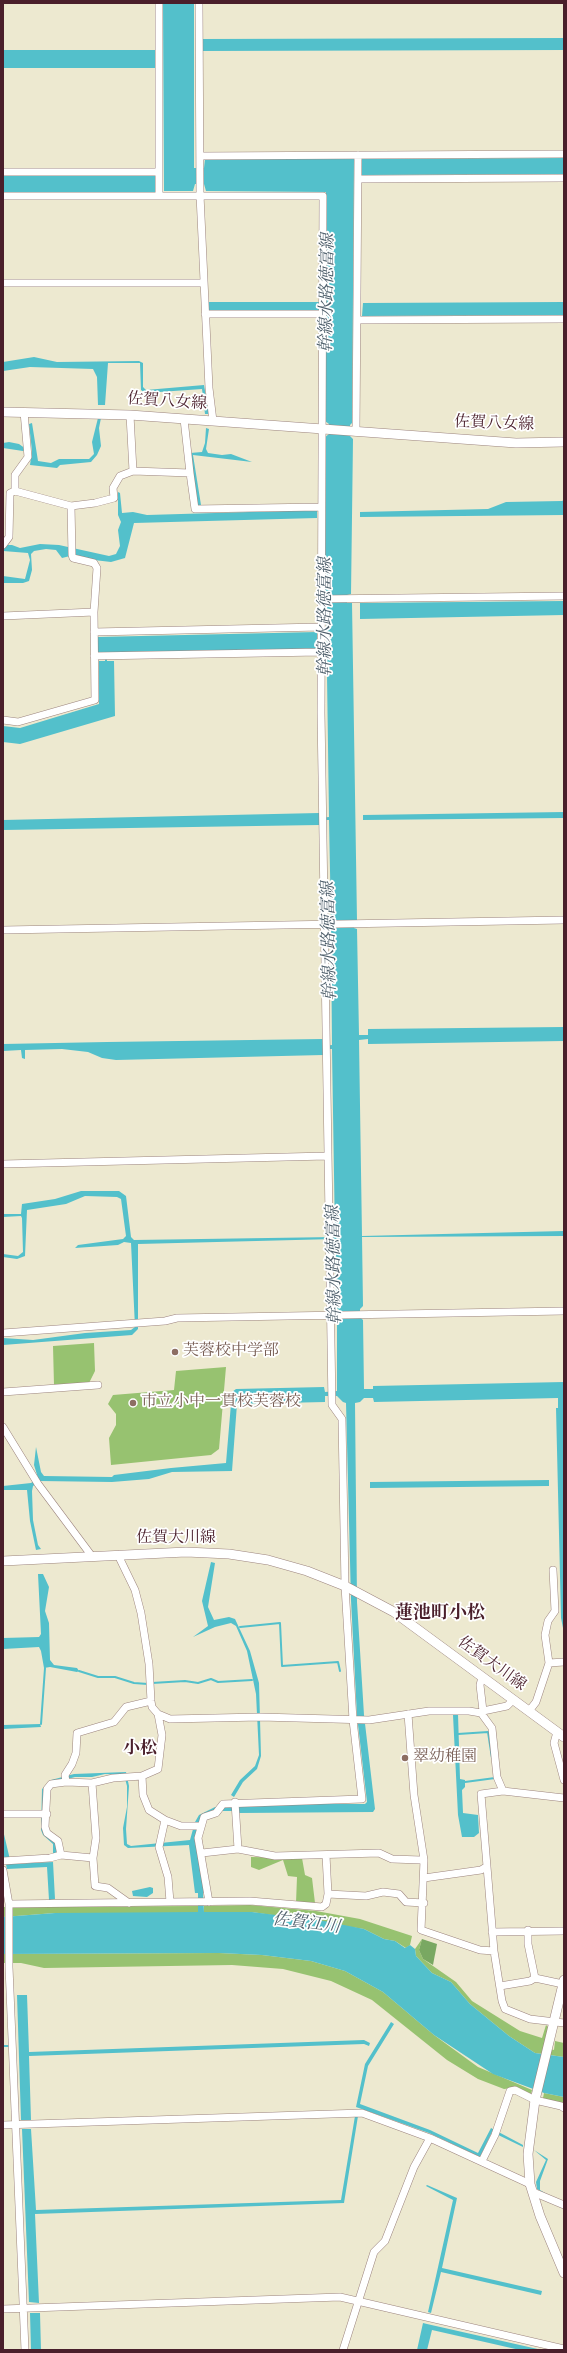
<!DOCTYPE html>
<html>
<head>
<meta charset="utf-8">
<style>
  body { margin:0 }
  #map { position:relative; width:567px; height:2353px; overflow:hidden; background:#ede9d0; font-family:"Sorts Mill Goudy",serif }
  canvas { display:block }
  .frame { position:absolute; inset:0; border:4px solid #4a1f2b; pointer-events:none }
</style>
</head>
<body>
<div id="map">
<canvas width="567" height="2353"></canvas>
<div class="frame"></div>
</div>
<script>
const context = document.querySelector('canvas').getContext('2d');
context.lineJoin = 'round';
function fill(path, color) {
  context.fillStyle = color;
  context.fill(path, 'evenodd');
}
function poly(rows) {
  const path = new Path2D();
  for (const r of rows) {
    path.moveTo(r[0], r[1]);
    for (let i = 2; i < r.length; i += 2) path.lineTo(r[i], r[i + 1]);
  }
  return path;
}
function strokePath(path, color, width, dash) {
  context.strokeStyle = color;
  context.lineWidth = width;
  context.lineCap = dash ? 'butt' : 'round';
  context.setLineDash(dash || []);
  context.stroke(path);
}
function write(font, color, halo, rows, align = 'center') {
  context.font = font + ' "Sorts Mill Goudy","Noto Serif JP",serif';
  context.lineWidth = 3.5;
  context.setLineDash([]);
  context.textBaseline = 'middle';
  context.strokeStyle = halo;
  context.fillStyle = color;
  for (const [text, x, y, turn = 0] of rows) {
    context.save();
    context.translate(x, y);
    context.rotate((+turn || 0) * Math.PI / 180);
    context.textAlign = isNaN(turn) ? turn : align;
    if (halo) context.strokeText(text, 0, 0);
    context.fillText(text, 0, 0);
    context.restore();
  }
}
const green = poly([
  [94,1343,95,1371,89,1383,54,1385,53,1346],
  [226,1367,219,1449,211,1455,111,1465,109,1438,116,1425,116,1414,108,1404,113,1395,174,1390,176,1371],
  [251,1857,302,1858,305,1875,312,1878,315,1903,296,1903,297,1877,288,1876,283,1860,259,1870,251,1867],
  [250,1905,316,1911,360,1919,412,1936,410,1945,406,1948,395,1941,384,1939,364,1929,252,1912,204,1912,204,1906],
  [198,1906,198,1913,55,1913,3,1917,3,1907],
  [422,1939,419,1950,423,1959,456,1982,472,2001,520,2031,542,2038,546,2025,548,2027,544,2047,554,2050,555,2041,564,2043,564,2057,535,2053,509,2036,470,2004,451,1982,432,1973,416,1956,415,1949],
  [219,1953,262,1955,311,1961,345,1971,383,1992,434,2035,478,2067,532,2090,531,2094,513,2088,504,2089,478,2079,447,2060,372,2000,331,1981,283,1969,232,1965,44,1968,21,1963,3,1963,3,1954],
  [544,2093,564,2097,564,2105,543,2098]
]);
const forest = poly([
  [422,1939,437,1944,433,1965,423,1959,419,1950]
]);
const water = poly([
  [163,3,194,3,194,168,204,168,205,159,354,159,352,423,350,425,350,436,353,439,351,594,347,595,347,603,352,603,357,921,353,922,354,928,357,929,359,1035,368,1035,368,1029,564,1027,564,1041,368,1044,368,1039,359,1040,362,1236,564,1231,564,1236,362,1237,363,1306,360,1309,360,1317,363,1320,364,1389,373,1389,373,1386,564,1382,564,1633,561,1618,556,1408,558,1408,558,1398,374,1402,373,1398,364,1398,360,1402,355,1403,357,1602,364,1715,375,1809,373,1812,239,1813,238,1811,215,1811,199,1822,195,1841,195,1845,197,1845,205,1892,203,1893,204,1912,252,1912,324,1921,364,1929,384,1939,395,1941,405,1948,410,1945,415,1949,416,1956,432,1973,451,1982,470,2004,509,2036,535,2053,564,2057,564,2097,544,2093,493,2074,434,2035,383,1992,345,1971,311,1961,262,1955,219,1953,3,1954,3,1917,55,1913,198,1912,198,1893,195,1893,189,1845,128,1848,124,1845,123,1828,127,1807,127,1786,124,1775,105,1774,92,1777,75,1777,49,1784,43,1830,56,1842,58,1852,53,1855,53,1844,43,1835,41,1830,42,1789,51,1780,74,1774,126,1772,129,1786,126,1829,127,1844,131,1846,190,1840,195,1822,199,1815,215,1807,238,1807,238,1804,365,1804,367,1802,357,1716,351,1600,346,1403,343,1402,337,1396,325,1396,325,1402,237,1404,232,1471,172,1472,149,1479,112,1482,40,1481,33,1486,32,1491,33,1520,38,1545,41,1549,36,1550,30,1521,27,1490,3,1490,3,1486,31,1483,38,1478,34,1465,36,1447,41,1472,44,1476,112,1477,114,1475,171,1468,226,1463,232,1392,236,1389,324,1387,325,1392,337,1391,337,1320,339,1310,336,1307,335,1239,138,1244,138,1329,132,1335,3,1345,3,1338,33,1340,85,1333,131,1330,135,1327,131,1243,124,1242,118,1245,75,1248,78,1245,123,1239,126,1236,121,1199,117,1197,85,1196,66,1204,27,1210,25,1256,17,1259,3,1257,3,1254,18,1256,23,1252,22,1218,21,1216,3,1217,4,1214,21,1214,22,1204,55,1199,81,1191,119,1191,126,1196,131,1237,134,1240,335,1237,332,1049,323,1049,323,1055,116,1060,102,1058,88,1052,62,1049,25,1050,25,1059,22,1058,21,1050,3,1051,3,1044,107,1042,323,1039,323,1046,332,1045,331,929,333,929,333,922,331,921,329,820,319,820,319,825,3,830,3,820,319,813,319,818,329,817,326,604,330,603,330,595,325,594,324,438,329,434,329,424,325,421,326,192,206,191,204,184,195,184,193,191,164,191],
  [564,38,564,50,203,51,203,39],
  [3,50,155,50,155,68,3,68],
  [564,158,564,174,362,175,362,159],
  [155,175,155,192,3,192,3,176],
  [208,302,319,302,319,310,208,310],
  [564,302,564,315,362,316,363,303],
  [34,357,57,362,139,361,143,363,143,387,146,390,204,385,209,414,205,414,202,389,145,393,141,390,140,363,108,363,105,405,98,405,97,377,93,369,30,367,3,371,3,362],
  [98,418,101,418,99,428,101,446,97,455,91,462,60,465,57,468,30,465,32,451,29,424,32,423,38,461,51,463,59,459,89,459,94,454,92,442],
  [206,428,209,429,206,449,208,453,222,455,231,454,252,462,193,455,201,505,197,505,190,453,202,452,205,443],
  [9,442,19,444,26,449,23,451,3,448,3,443],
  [118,492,120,493,122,513,133,512,147,515,317,510,317,518,134,523,125,558,111,562,94,560,74,555,62,558,56,550,46,549,34,551,31,554,32,570,29,581,23,583,3,583,3,576,25,579,30,560,28,553,3,551,3,545,12,545,20,548,40,544,59,545,109,556,116,554,120,546,118,530,121,522,118,515],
  [564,500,564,515,360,517,360,512,488,509,506,502,562,501],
  [564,601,564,615,360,619,360,603],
  [317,632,317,649,107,654,107,661,114,661,115,716,20,744,3,742,3,726,20,728,99,704,99,661,105,661,105,654,97,654,97,637],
  [564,812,564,818,363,820,363,815],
  [549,1480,549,1486,370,1488,370,1482],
  [211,1562,215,1563,208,1607,214,1620,229,1617,235,1619,250,1651,259,1683,261,1756,257,1769,243,1782,234,1797,231,1795,240,1780,255,1766,259,1755,256,1694,247,1651,236,1626,231,1623,215,1627,193,1637,208,1626,202,1601],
  [38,1574,43,1574,49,1587,45,1611,49,1623,50,1660,54,1665,77,1668,79,1671,77,1672,50,1667,44,1668,41,1651,39,1647,3,1649,3,1638,39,1637,41,1634],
  [458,1714,460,1779,465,1780,465,1787,462,1790,463,1813,478,1815,479,1833,474,1837,462,1837,458,1815,453,1715],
  [40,1724,41,1727,3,1729,3,1725],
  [3,1830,11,1864,53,1862,55,1899,49,1900,47,1867,7,1869,3,1852],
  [150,1887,153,1888,153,1893,147,1897,133,1896,132,1891],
  [17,1995,27,1995,29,2052,364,2040,370,2043,369,2046,364,2044,29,2056,31,2120,21,2120],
  [391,2022,394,2024,368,2066,360,2104,430,2130,478,2153,491,2128,523,2145,523,2147,492,2132,480,2157,429,2133,356,2107,365,2064],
  [355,2116,358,2116,344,2203,35,2214,39,2303,29,2302,22,2129,31,2129,36,2210,341,2200],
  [534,2150,548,2159,540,2181,540,2190,555,2199,537,2189,536,2182,546,2160],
  [427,2185,457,2198,442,2268,542,2291,541,2295,441,2272,431,2313,428,2312,453,2200,426,2186],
  [30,2313,40,2313,41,2350,31,2350],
  [423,2323,427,2324,542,2350,520,2350,432,2330,427,2350,417,2350]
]);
const stream = poly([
  [240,1627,280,1623,282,1666,338,1662,340,1671],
  [79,1671,98,1677,115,1677,134,1683,148,1684],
  [152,1683,185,1681,198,1683,211,1679,218,1682,252,1680],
  [41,1724,45,1668],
  [458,1734,488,1732,492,1758],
  [465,1782,495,1778],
  [3,2046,8,2046]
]);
const minor = poly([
  [159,3,159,196],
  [199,3,200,195,209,388,213,421],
  [200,156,564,154],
  [3,172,159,172],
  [358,179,564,178],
  [3,196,323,196,321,713,332,1405,342,1419,345,1586,353,1720,362,1799,223,1804,216,1813,204,1817,198,1838,209,1902],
  [3,283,203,283],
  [205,314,322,314],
  [357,320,564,319],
  [130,415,133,471],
  [184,419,190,473],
  [356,432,358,155],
  [71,506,95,503,114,498,113,488,120,476,133,471,190,473,195,509,321,507],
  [3,545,9,537,10,493,15,491],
  [320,599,564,596],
  [3,616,94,612],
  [94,632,320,627],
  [94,656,320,652],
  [3,720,18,722,95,700,94,612,97,568,94,563,73,558,72,555,71,506,15,491,15,475,28,457,24,412],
  [3,930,564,920],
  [3,1164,327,1156],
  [3,1333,165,1321,177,1318,564,1311],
  [3,1392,98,1385],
  [3,1427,38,1484,91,1555],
  [118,1555,135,1590,141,1613,149,1664,151,1701,152,1707,158,1714,170,1719,260,1717,369,1720,429,1711,469,1711,481,1713,492,1728,497,1777,503,1791],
  [549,1663,545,1635,548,1621,555,1611,553,1570],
  [483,1711,507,1706,513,1700],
  [529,1711,536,1702,549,1663,564,1662],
  [481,1713,483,1711,480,1685,482,1677],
  [408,1714,414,1795,424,1860,421,1930,480,1950,494,1951],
  [557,1732,554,1743,564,1780],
  [142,1776,143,1795,149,1810,165,1820,181,1826,200,1826],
  [66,1782,65,1775,72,1764,76,1753,77,1733,114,1722,126,1707,151,1701],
  [92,1783,96,1838,93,1858,95,1886,108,1888,129,1903],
  [564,1798,503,1791,481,1794,494,1951,502,2001,505,2009,530,2019,564,2023],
  [235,1802,238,1849],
  [3,1814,47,1814],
  [165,1820,159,1847,168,1877,170,1902],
  [202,1853,238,1849,275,1856,379,1853,392,1859,421,1860],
  [61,1855,93,1858],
  [326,1855,328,1894,366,1896,383,1892,399,1894,406,1902,424,1903],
  [3,1861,50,1858,61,1855,58,1841,47,1833,45,1827,47,1789,51,1784,66,1782,92,1783,113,1778,142,1776,158,1769,162,1735,158,1714],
  [3,1870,9,1904,9,1967,25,2350],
  [424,1878,481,1870,486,1867],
  [9,1904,250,1901,322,1907,326,1904,328,1894],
  [528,1930,528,1944,535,1978],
  [492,1932,564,1931],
  [500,1986,530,1981,535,1978,563,1984],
  [3,2125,362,2113,430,2138,530,2184],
  [482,2161,495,2135,510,2091,515,2090,535,2100,561,2106,564,2108],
  [533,2192,564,2205],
  [3,2309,340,2297,564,2349],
  [343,2350,374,2252,385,2241,414,2167,430,2138]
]);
const major = poly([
  [3,412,130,415,516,443,564,442],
  [3,1561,186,1552,229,1554,268,1560,307,1571,345,1586,394,1612,564,1737],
  [564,1980,535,2100,528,2154,530,2184,540,2216,564,2273]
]);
const markers = [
  [175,1352,4,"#8d6e63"],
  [133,1403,4,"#8d6e63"],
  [405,1758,4,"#8d6e63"]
];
const streetNames = [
  ["佐賀八女線",167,403,4],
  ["佐賀八女線",494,425,2],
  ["佐賀大川線",176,1539],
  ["佐賀大川線",491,1665,36]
];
const educationNames = [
  ["芙蓉校中学部",183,1352],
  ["市立小中一貫校芙蓉校",141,1403],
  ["翠幼稚園",413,1758]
];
const waterNames = [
  ["幹線水路徳富線",329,293,-89],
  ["幹線水路徳富線",327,617,-90],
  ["幹線水路徳富線",331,941,-91],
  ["幹線水路徳富線",336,1265,-91],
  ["佐賀江川",306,1925,7]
];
const neighbourhoodNames = [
  ["小松",140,1750]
];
const quarterNames = [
  ["蓮池町小松",440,1615]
];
fill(green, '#97c270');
fill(forest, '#79a862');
fill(water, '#53c0cb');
strokePath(stream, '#53c0cb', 2);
strokePath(minor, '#9c847e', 8);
strokePath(major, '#9c847e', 10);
strokePath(minor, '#fff', 7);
strokePath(major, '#fff', 9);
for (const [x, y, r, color] of markers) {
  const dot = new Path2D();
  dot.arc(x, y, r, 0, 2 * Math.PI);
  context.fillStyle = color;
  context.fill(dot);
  strokePath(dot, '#fff', 1.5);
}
write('16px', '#4a1f2b', '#fff', streetNames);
write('16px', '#785e54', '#fff', educationNames, 'left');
write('italic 17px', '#4e5f6b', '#fff', waterNames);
write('bold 17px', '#4a1f2b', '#fff', neighbourhoodNames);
write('bold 18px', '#4a1f2b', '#fff', quarterNames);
</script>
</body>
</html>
